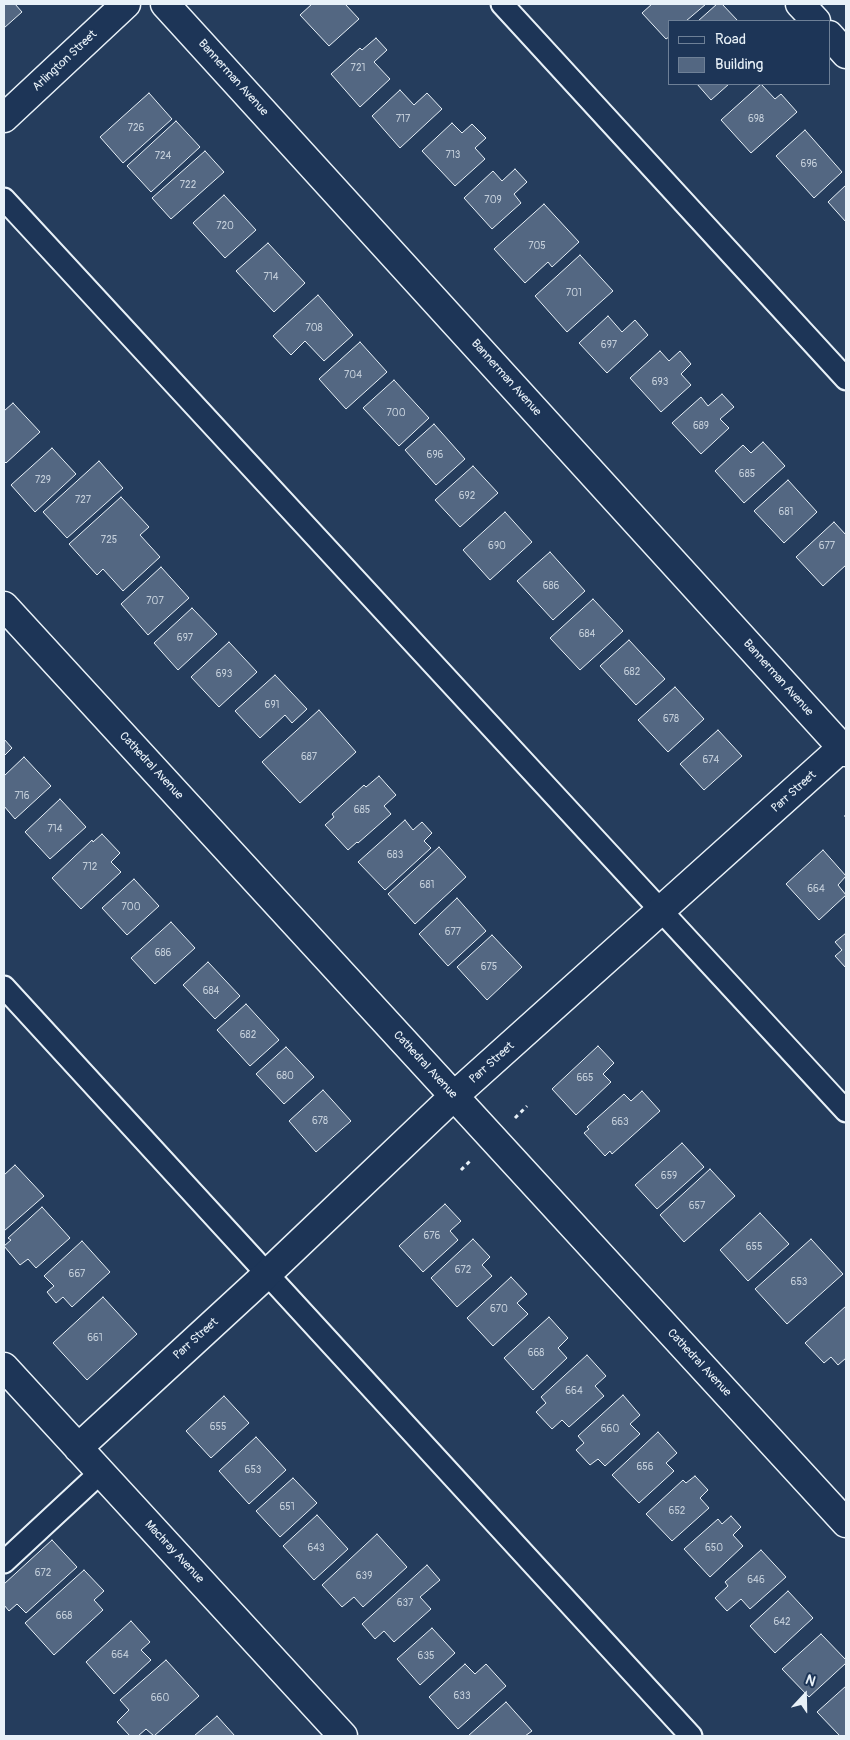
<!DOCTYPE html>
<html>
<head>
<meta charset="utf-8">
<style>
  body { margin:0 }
  #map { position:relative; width:850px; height:1740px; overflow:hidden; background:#253d5d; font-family:Pangolin,sans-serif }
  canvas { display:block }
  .frame { position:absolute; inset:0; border:5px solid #e8f1f8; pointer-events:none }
  .legend { position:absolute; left:668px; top:20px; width:162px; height:65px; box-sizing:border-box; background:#1d3557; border:1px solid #6e8097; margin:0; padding:6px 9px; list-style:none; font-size:15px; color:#e8f1f8 }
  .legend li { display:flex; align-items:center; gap:10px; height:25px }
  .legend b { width:25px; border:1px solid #6e8097 }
  .north { position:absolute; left:780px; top:1670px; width:50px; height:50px; -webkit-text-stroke:4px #1d3557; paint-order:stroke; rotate:21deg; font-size:14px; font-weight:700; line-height:20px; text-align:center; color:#e8f1f8 }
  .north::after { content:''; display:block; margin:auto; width:18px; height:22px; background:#e8f1f8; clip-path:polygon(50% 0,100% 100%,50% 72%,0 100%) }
</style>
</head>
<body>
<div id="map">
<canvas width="850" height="1740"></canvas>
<div class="frame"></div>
<ul class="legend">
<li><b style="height:6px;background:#1d3557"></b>Road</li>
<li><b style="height:14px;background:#536782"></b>Building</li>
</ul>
<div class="north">N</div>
</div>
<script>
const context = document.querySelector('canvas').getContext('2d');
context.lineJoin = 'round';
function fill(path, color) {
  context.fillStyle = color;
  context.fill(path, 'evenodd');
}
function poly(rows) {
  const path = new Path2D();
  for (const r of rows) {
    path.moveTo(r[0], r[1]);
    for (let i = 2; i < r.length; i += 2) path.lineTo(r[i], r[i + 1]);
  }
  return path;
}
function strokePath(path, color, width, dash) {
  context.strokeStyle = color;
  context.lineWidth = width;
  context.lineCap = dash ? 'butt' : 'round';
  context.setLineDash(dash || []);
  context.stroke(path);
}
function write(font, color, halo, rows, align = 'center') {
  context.font = font + ' Pangolin,sans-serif';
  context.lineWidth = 4;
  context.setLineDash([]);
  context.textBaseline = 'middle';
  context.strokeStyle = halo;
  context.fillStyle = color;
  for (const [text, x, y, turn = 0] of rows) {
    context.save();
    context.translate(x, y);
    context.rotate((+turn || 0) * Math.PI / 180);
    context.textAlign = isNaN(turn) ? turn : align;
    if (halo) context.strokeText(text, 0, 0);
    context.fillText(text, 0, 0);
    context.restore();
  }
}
const building = poly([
  [4,4,15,4,22,12,4,28,4,4],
  [312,4,345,4,359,19,329,46,300,15,312,4],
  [652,4,706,4,686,21,669,21,669,37,666,39,642,13,652,4],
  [717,4,722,4,738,21,698,21,717,4],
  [376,38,387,50,374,62,390,79,360,107,331,74,360,48,362,50,376,38],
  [697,84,729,84,711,100,697,84],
  [761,84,775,99,781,94,797,112,751,153,721,120,761,84],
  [400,90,414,105,427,93,442,109,400,148,372,116,400,90],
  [149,93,172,119,123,163,100,137,149,93],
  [176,121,200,147,151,192,127,166,176,121],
  [452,123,462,133,472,124,486,138,475,148,485,159,455,186,422,151,452,123],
  [805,130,842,172,814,198,776,156,805,130],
  [205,151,224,172,171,219,152,198,205,151],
  [515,169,527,182,514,194,521,203,492,229,464,198,493,171,502,181,515,169],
  [846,185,846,222,828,202,846,185],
  [224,195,256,230,225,258,193,223,224,195],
  [544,204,579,242,552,267,548,262,525,283,494,249,544,204],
  [268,243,305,283,274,312,236,271,268,243],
  [580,255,613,291,567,332,535,296,580,255],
  [318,295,353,335,324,361,305,341,291,355,273,336,318,295],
  [608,316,622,332,635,320,648,335,607,373,579,343,608,316],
  [360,342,387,372,346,409,319,379,360,342],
  [660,351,669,361,680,351,691,364,681,374,691,385,661,412,630,378,660,351],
  [394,380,429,418,399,446,363,408,394,380],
  [722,394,734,407,720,419,729,428,701,454,672,423,701,397,708,406,722,394],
  [13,403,40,432,6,463,4,461,4,411,13,403],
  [434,424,465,459,436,485,405,450,434,424],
  [763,442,785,466,744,503,715,471,743,445,751,453,763,442],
  [52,448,76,474,35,512,11,485,52,448],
  [99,461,123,488,67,538,43,512,99,461],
  [473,466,498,493,460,527,435,500,473,466],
  [788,480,817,512,784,543,754,511,788,480],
  [121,497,149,527,140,535,160,557,123,591,103,569,97,575,69,544,121,497],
  [505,512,532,542,490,580,463,550,505,512],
  [834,522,846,535,846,565,823,586,796,557,834,522],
  [550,552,585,591,553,620,517,581,550,552],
  [161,567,189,598,148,635,121,604,161,567],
  [593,599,623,631,580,670,550,638,593,599],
  [192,608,217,634,178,670,154,643,192,608],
  [629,640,665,679,636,705,600,666,629,640],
  [229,642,257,672,219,707,191,677,229,642],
  [275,675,307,709,292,723,285,715,260,738,235,711,275,675],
  [675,687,704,719,668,752,638,720,675,687],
  [319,710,356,752,300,803,262,762,319,710],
  [718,730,742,756,704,790,680,764,718,730],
  [4,739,12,748,4,756,4,739],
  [24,757,51,786,15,819,4,806,4,776,24,757],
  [379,776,396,795,384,806,391,814,358,843,357,842,348,850,325,825,334,817,332,814,364,785,366,787,379,776],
  [60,799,86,827,50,859,25,832,60,799],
  [405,820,413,830,422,822,432,833,424,841,431,848,385,890,358,862,405,820],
  [102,834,120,853,111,862,121,872,81,909,52,878,92,840,93,842,102,834],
  [439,847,466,877,415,924,388,894,439,847],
  [823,850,846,876,838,885,846,895,819,920,786,884,823,850],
  [134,879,159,906,127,935,102,908,134,879],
  [457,898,486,931,448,966,419,934,457,898],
  [171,922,195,948,155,984,131,958,171,922],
  [846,933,846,968,835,956,842,950,835,942,846,933],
  [492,935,522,967,487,1000,457,967,492,935],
  [208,962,240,996,215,1019,183,985,208,962],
  [246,1004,279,1040,250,1066,217,1030,246,1004],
  [598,1046,614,1063,603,1074,611,1082,576,1115,552,1089,598,1046],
  [286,1047,314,1077,284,1104,256,1074,286,1047],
  [323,1090,351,1121,316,1152,289,1121,323,1090],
  [642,1091,660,1111,612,1154,610,1151,605,1156,584,1133,589,1129,587,1127,624,1094,631,1101,642,1091],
  [682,1143,704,1167,657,1209,635,1185,682,1143],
  [15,1165,44,1196,4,1231,4,1175,15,1165],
  [710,1169,735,1196,684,1242,660,1215,710,1169],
  [445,1204,461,1221,450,1231,458,1240,423,1272,399,1246,445,1204],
  [42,1207,70,1238,36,1268,28,1259,20,1265,4,1246,11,1240,8,1238,42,1207],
  [760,1213,789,1244,748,1281,720,1250,760,1213],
  [473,1239,490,1257,482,1265,492,1276,457,1307,431,1278,473,1239],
  [811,1239,843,1274,787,1324,755,1289,811,1239],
  [82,1241,110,1272,72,1307,63,1297,56,1303,47,1292,54,1286,44,1276,82,1241],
  [511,1277,527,1294,517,1303,528,1314,493,1346,467,1318,511,1277],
  [103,1297,137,1334,87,1380,53,1343,103,1297],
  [846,1306,846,1358,838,1365,831,1357,824,1363,805,1343,846,1306],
  [549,1317,568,1338,558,1348,567,1358,533,1390,504,1358,549,1317],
  [587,1355,606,1376,595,1386,604,1396,569,1427,562,1420,552,1429,536,1412,546,1403,541,1397,587,1355],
  [623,1395,640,1415,630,1424,640,1434,605,1466,598,1459,590,1465,576,1450,584,1443,578,1436,623,1395],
  [224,1396,249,1423,211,1458,186,1431,224,1396],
  [658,1432,677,1453,666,1463,674,1471,639,1503,612,1475,658,1432],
  [256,1437,286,1470,249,1504,219,1471,256,1437],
  [695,1476,708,1490,700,1498,709,1508,672,1541,646,1514,683,1480,686,1483,695,1476],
  [293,1478,317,1503,280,1537,256,1511,293,1478],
  [317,1515,348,1549,314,1580,283,1546,317,1515],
  [731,1516,741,1527,733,1535,743,1546,710,1577,684,1549,718,1519,722,1524,731,1516],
  [377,1534,407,1567,363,1607,354,1597,342,1607,322,1585,377,1534],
  [52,1540,77,1567,26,1613,17,1604,9,1611,4,1605,4,1584,52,1540],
  [761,1550,786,1577,750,1609,741,1599,727,1611,715,1598,728,1586,725,1582,761,1550],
  [427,1565,440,1580,420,1597,431,1609,394,1642,384,1631,375,1639,362,1624,427,1565],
  [84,1570,104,1591,94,1600,103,1610,54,1655,25,1623,84,1570],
  [788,1591,813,1618,775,1653,750,1626,788,1591],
  [131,1621,150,1642,141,1650,151,1660,114,1694,86,1662,131,1621],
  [432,1628,455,1653,420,1685,397,1659,432,1628],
  [821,1634,846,1660,846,1663,809,1697,782,1669,821,1634],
  [166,1660,199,1696,154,1736,146,1729,138,1736,130,1736,117,1722,129,1710,120,1700,166,1660],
  [465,1664,475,1674,486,1664,506,1686,458,1729,429,1697,465,1664],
  [846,1686,846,1736,840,1736,817,1712,846,1686],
  [506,1702,532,1731,525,1736,468,1736,506,1702],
  [217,1716,235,1736,194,1736,217,1716]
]);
const path = poly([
  [845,817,846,816],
  [515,1118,527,1106],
  [461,1170,471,1160]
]);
const lane = poly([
  [502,4,846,379],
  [4,199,846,1111],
  [4,987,691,1736],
  [4,1562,101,1472]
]);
const street = poly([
  [165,4,846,752],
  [800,4,816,21],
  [829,35,846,54],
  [4,606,846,1523],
  [4,1367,343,1736],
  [78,1448,266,1275,454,1096,846,744]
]);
const secondary = poly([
  [4,118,126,4]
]);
const numberNames = [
  ["721",358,68],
  ["717",403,119],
  ["698",756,119],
  ["726",136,128],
  ["713",453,155],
  ["724",163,156],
  ["696",809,164],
  ["722",188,185],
  ["709",493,200],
  ["720",225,226],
  ["705",537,246],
  ["714",271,277],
  ["701",574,293],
  ["708",314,328],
  ["697",609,345],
  ["704",353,375],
  ["693",660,382],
  ["700",396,413],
  ["689",701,426],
  ["696",435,455],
  ["685",747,474],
  ["729",43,480],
  ["692",467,496],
  ["727",83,500],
  ["681",786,512],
  ["725",109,540],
  ["690",497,546],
  ["677",827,546],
  ["686",551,586],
  ["707",155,601],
  ["684",587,634],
  ["697",185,638],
  ["682",632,672],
  ["693",224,674],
  ["691",272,705],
  ["678",671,719],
  ["687",309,757],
  ["674",711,760],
  ["716",22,796],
  ["685",362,810],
  ["714",55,829],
  ["683",395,855],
  ["712",90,867],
  ["681",427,885],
  ["664",816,889],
  ["700",131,907],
  ["677",453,932],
  ["686",163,953],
  ["675",489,967],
  ["684",211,991],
  ["682",248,1035],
  ["680",285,1076],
  ["665",585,1078],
  ["678",320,1121],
  ["663",620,1122],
  ["659",669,1176],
  ["657",697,1206],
  ["676",432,1236],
  ["655",754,1247],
  ["672",463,1270],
  ["667",77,1274],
  ["653",799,1282],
  ["670",499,1309],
  ["661",95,1338],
  ["668",536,1353],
  ["664",574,1391],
  ["655",218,1427],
  ["660",610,1429],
  ["656",645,1467],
  ["653",253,1470],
  ["651",287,1507],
  ["652",677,1511],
  ["643",316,1548],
  ["650",714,1548],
  ["672",43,1573],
  ["639",364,1576],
  ["646",756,1580],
  ["637",405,1603],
  ["668",64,1616],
  ["642",782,1622],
  ["664",120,1655],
  ["635",426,1656],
  ["633",462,1696],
  ["660",160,1698]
];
const streetNames = [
  ["Arlington Street",65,61,-43],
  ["Bannerman Avenue",233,78,48],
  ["Bannerman Avenue",506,378,48],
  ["Bannerman Avenue",778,678,48],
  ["Cathedral Avenue",151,766,47],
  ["Parr Street",794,792,-42],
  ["Parr Street",492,1063,-42],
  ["Cathedral Avenue",425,1065,47],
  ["Parr Street",196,1339,-42],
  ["Cathedral Avenue",699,1363,47],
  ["Machray Avenue",174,1552,47]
];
fill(building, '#536782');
strokePath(building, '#e8f1f8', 1);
strokePath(lane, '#e8f1f8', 25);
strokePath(street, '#e8f1f8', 31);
strokePath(secondary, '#e8f1f8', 31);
strokePath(path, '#e8f1f8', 3, [4, 4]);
strokePath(lane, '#1d3557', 21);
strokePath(street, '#1d3557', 28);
strokePath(secondary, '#1d3557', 28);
write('10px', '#c3ceda', null, numberNames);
write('12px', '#e8f1f8', '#1d3557', streetNames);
</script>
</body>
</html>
